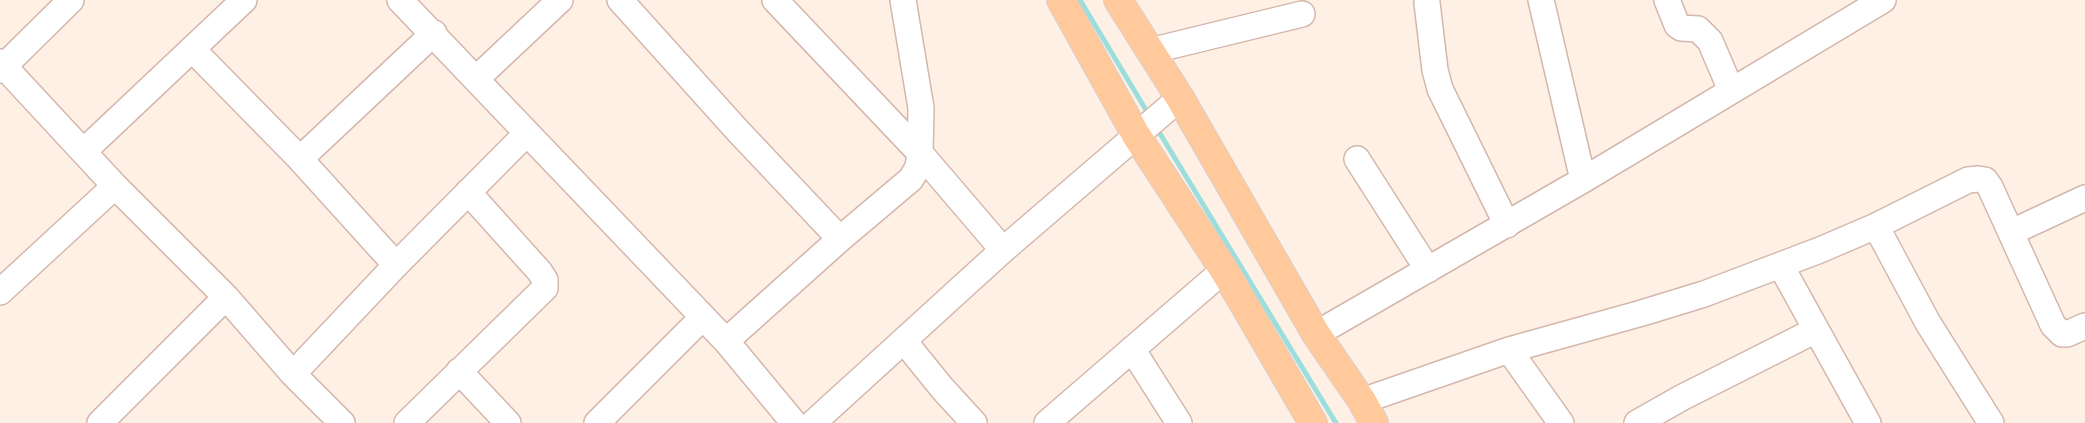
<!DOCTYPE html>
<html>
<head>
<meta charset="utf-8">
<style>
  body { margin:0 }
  canvas { display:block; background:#fff0e5 }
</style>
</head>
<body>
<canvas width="2085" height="423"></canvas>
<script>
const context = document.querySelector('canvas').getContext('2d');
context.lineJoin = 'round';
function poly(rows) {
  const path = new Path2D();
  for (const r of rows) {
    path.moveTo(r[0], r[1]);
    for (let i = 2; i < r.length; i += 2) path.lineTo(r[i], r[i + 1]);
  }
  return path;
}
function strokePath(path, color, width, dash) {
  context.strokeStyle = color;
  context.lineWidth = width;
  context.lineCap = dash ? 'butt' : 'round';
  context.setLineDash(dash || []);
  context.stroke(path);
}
const stream = poly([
  [1080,0,1149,115],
  [1156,127,1336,423]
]);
const minor = poly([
  [400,0,726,341,794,423],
  [620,0,737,130,840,239],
  [775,0,920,153,1003,250],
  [1541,0,1583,180],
  [1667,0,1677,25,1681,28,1698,29,1710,41,1731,90],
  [1427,3,1435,70,1440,89,1507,225],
  [193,50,300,159,396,265],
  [1150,51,1302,14],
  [0,62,115,186,226,297,293,374,342,423],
  [0,70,71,0],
  [476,79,560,0],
  [84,151,244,0],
  [300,159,434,33],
  [1357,159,1428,270],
  [1876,226,1928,323,1991,423],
  [2012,232,2085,198],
  [1781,266,1868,423],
  [0,292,115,186],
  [1316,334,1583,180,1883,0],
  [726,341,840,239,911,179,918,167,920,153,921,108,903,0],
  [904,341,942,388,974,423],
  [1132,349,1179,423],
  [1509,350,1561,423],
  [459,371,508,423],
  [293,374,396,265,526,134],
  [1362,401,1509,350,1642,313,1704,294,1820,250,1876,226,1968,180,1978,179,1985,180,1990,187,2053,325,2062,334,2067,334,2085,326],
  [100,423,226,297],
  [407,423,545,288,545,280,540,272,468,192],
  [597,423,702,318],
  [813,423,1003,250,1180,98],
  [1047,423,1224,270],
  [1637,423,1683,397,1816,330]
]);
const major = poly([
  [1061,0,1136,135,1224,270,1313,423],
  [1118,0,1180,98,1316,334,1362,401,1374,423]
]);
strokePath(stream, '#9cdedd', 5);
strokePath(minor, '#d4b7ac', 28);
strokePath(major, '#dacecb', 30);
strokePath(minor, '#fff', 25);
strokePath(major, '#ffc99b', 28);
</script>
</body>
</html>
